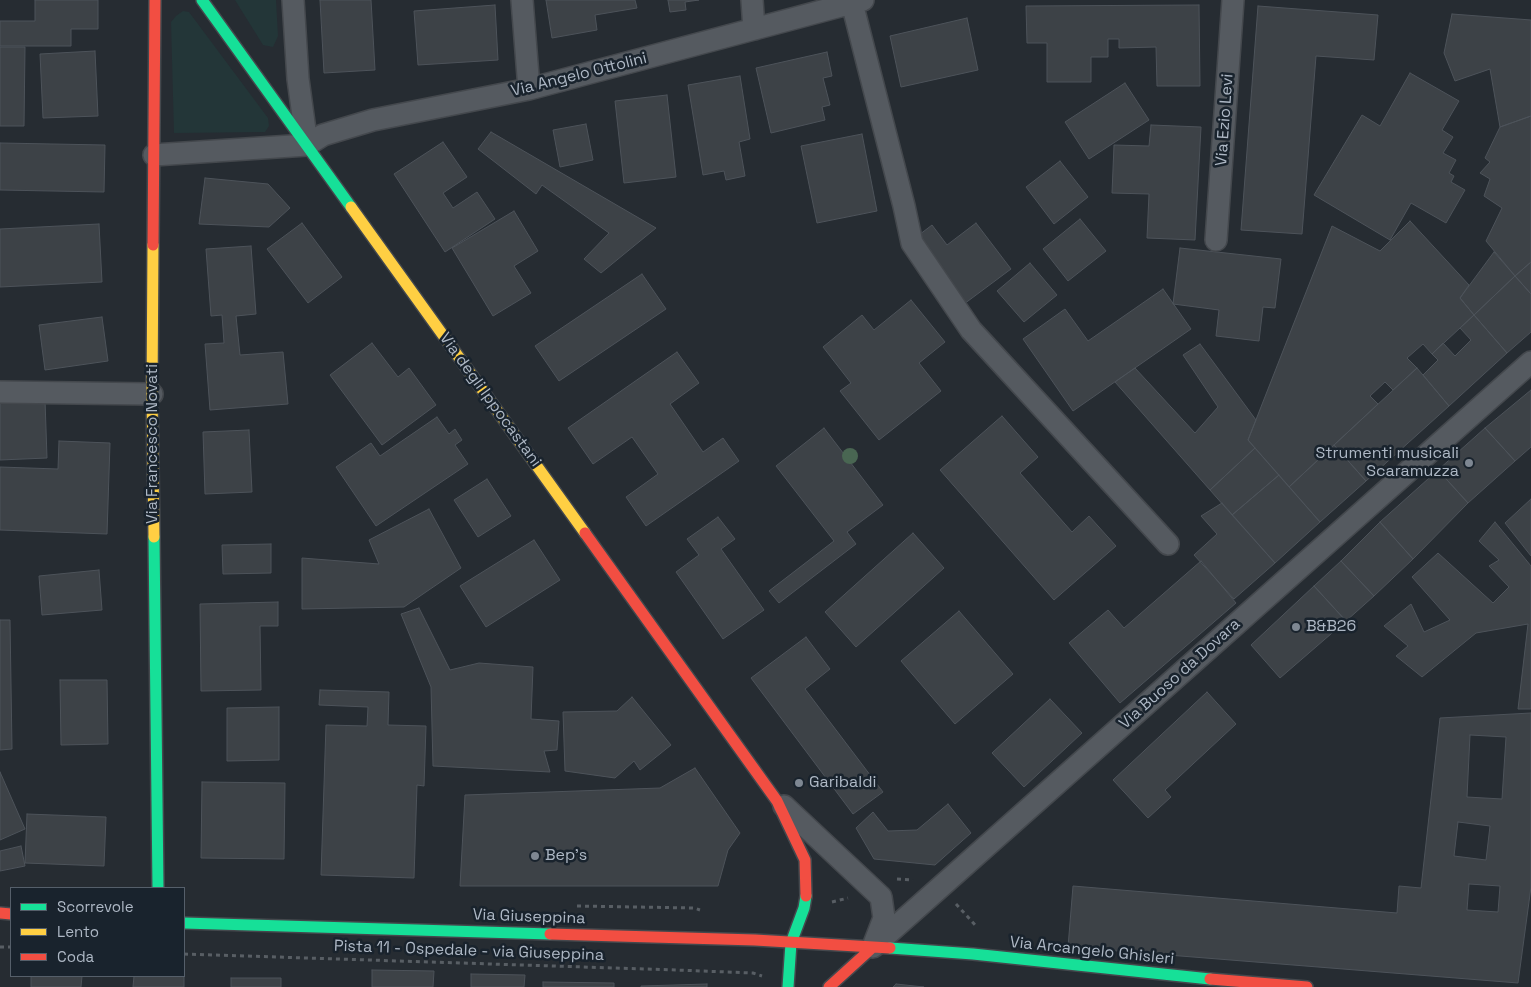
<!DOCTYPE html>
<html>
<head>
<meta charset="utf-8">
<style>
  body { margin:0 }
  #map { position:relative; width:1531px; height:987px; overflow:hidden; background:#262c32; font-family:"Space Grotesk",sans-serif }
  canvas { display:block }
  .legend { position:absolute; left:10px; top:887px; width:175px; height:90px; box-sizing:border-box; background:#19232d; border:1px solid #555f6a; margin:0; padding:6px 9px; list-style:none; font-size:15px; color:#aeb8c5 }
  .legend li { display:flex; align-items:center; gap:10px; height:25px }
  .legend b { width:25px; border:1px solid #555f6a }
</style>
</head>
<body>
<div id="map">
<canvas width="1531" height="987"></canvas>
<ul class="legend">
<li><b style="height:6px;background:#16e098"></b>Scorrevole</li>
<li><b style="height:6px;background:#ffcf43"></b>Lento</li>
<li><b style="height:6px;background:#f24e42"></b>Coda</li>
</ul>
</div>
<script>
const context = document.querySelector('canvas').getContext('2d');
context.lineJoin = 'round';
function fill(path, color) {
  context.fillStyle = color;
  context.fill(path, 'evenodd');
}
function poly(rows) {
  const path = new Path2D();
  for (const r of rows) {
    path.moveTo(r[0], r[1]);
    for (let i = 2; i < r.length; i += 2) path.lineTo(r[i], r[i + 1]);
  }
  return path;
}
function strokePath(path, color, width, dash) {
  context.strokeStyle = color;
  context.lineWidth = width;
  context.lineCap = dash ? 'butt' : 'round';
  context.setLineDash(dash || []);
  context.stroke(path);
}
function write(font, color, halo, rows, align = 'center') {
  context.font = font + ' "Space Grotesk",sans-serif';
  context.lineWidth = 5;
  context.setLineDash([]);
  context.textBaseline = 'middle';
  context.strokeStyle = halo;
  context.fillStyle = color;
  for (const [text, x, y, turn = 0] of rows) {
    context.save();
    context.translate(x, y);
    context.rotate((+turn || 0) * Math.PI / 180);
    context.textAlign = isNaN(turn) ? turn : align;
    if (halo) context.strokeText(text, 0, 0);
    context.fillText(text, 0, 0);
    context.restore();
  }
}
const green = poly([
  [235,0,276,0,278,36,273,47,263,45],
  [183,11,189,12,268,118,269,126,265,132,174,133,171,22,176,16]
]);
const building = poly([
  [35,0,98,0,98,29,71,29,71,46,0,46,0,21,35,21,35,0],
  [320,0,371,0,375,70,324,73,320,0],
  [546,0,635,0,637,8,595,15,597,30,552,38,546,0],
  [668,0,699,0,685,2,686,10,670,12,668,0],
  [495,5,498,60,418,65,414,11,495,5],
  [1199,5,1200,86,1157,86,1156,47,1119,48,1119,39,1108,39,1108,57,1091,57,1091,82,1047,82,1047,43,1027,43,1026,6,1199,5],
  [1258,6,1378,15,1374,60,1316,56,1302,234,1241,230,1258,6],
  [1452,14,1531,20,1531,116,1500,127,1490,69,1455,81,1444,53,1452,14],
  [967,18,978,70,901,87,890,36,967,18],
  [0,47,25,47,24,126,0,126,0,47],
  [95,51,98,116,43,118,40,54,95,51],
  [827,52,832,76,823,78,830,105,822,107,825,120,771,133,756,68,827,52],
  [1410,73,1459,101,1442,130,1453,137,1443,153,1456,160,1449,173,1454,176,1451,182,1465,190,1446,223,1411,203,1390,240,1314,195,1362,115,1380,126,1410,73],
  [740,76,750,139,739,142,745,176,726,180,724,171,703,175,688,85,740,76],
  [1125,83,1149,120,1089,159,1065,122,1125,83],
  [667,95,676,177,624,183,615,101,667,95],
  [1531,116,1531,262,1515,276,1486,241,1502,208,1484,196,1490,179,1480,173,1490,162,1485,158,1500,127,1531,116],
  [586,124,593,160,560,167,553,130,586,124],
  [1151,125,1201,127,1195,240,1147,238,1149,194,1112,193,1114,145,1149,146,1151,125],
  [491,132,656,228,601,273,584,259,609,233,542,185,536,194,478,149,491,132],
  [862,134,877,211,817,223,801,146,862,134],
  [443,142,467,177,443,193,453,208,477,192,495,219,445,252,394,174,443,142],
  [0,143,105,145,104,192,0,190,0,143],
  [1060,161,1088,197,1054,224,1026,187,1060,161],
  [205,178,268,184,290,208,269,227,199,224,205,178],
  [514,211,538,251,514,266,531,293,493,316,452,248,514,211],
  [1080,219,1106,251,1068,281,1043,249,1080,219],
  [1410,221,1469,285,1460,298,1474,315,1432,354,1423,344,1407,358,1417,368,1393,390,1385,382,1370,396,1378,404,1289,487,1248,440,1332,226,1380,251,1410,221],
  [302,223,342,277,308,303,267,249,302,223],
  [976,223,1011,269,964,304,915,238,932,225,947,245,976,223],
  [99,224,102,282,0,287,0,229,99,224],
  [251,246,256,314,236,316,240,355,283,352,288,404,210,410,205,344,224,343,222,315,211,316,206,249,251,246],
  [1180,248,1281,259,1275,308,1263,307,1259,341,1216,336,1219,310,1173,304,1180,248],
  [1494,252,1515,276,1474,315,1460,298,1494,252],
  [1531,262,1531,294,1515,276,1531,262],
  [1030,263,1057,295,1024,322,997,291,1030,263],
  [642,274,666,309,559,381,535,346,642,274],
  [1515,276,1531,294,1531,332,1507,353,1474,315,1515,276],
  [1163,289,1191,329,1073,411,1023,339,1065,309,1088,341,1163,289],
  [911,300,945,342,919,363,941,391,879,440,840,391,851,383,823,347,862,315,874,330,911,300],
  [1474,315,1507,353,1449,406,1423,375,1438,360,1432,354,1443,343,1455,356,1471,340,1460,328,1474,315],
  [102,317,108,361,45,370,39,325,102,317],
  [372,343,398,377,409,368,436,405,382,445,330,375,372,343],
  [1200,344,1256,420,1248,440,1255,448,1210,490,1115,382,1135,368,1195,433,1218,407,1183,355,1200,344],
  [677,352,699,383,670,404,703,452,723,438,739,461,646,526,626,497,658,474,632,437,593,464,568,428,677,352],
  [1417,368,1449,406,1366,481,1334,445,1417,368],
  [1531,390,1531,447,1515,461,1485,428,1531,390],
  [45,400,47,458,0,460,0,402,45,400],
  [1002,416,1038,457,1020,473,1072,532,1089,516,1116,546,1054,600,940,470,1002,416],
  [437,417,449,434,455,429,462,440,455,445,468,464,376,526,336,467,371,443,380,456,437,417],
  [824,428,883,505,847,532,856,544,779,603,769,591,834,541,776,466,824,428],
  [1485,428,1515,461,1468,503,1438,470,1485,428],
  [249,430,252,492,205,494,203,432,249,430],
  [59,441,110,443,107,534,0,530,0,467,58,469,59,441],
  [1334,445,1366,481,1320,522,1289,487,1334,445],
  [1255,448,1279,475,1232,515,1210,490,1255,448],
  [1438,470,1468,503,1413,559,1380,522,1438,470],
  [1279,475,1320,522,1275,563,1232,515,1279,475],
  [487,479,511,516,478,537,454,500,487,479],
  [1531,499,1531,556,1505,523,1531,499],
  [1222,503,1275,563,1234,599,1194,555,1217,534,1201,516,1222,503],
  [429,509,461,568,404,607,302,609,302,558,379,564,369,540,429,509],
  [718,517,735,539,721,549,764,610,723,639,676,572,699,555,687,539,718,517],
  [1380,522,1413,559,1374,596,1341,561,1380,522],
  [1495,522,1531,566,1531,709,1518,709,1528,624,1476,633,1422,677,1396,656,1408,646,1384,626,1411,604,1424,632,1450,620,1412,577,1438,553,1493,603,1509,587,1489,566,1499,560,1479,541,1495,522],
  [913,533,944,568,856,647,825,612,913,533],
  [534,540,560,580,486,627,460,586,534,540],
  [271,544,271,573,223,574,222,545,271,544],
  [1201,561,1236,603,1120,703,1069,643,1108,610,1124,628,1201,561],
  [1341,561,1374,596,1346,621,1314,586,1341,561],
  [99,570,102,610,42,615,39,576,99,570],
  [1314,586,1346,621,1280,678,1251,645,1314,586],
  [278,602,278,626,260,626,261,690,201,691,200,604,278,602],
  [419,608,450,670,479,663,533,667,531,719,559,721,557,750,544,751,550,772,433,766,431,687,401,614,419,608],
  [959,611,1013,674,955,724,901,661,959,611],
  [0,620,10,620,12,749,0,750,0,620],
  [806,637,830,669,805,689,883,792,853,814,751,678,806,637],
  [60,680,107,680,108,744,61,745,60,680],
  [320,690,389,692,388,725,426,726,424,786,417,785,414,878,321,875,326,725,367,726,368,707,319,705,320,690],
  [1207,692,1236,724,1165,790,1171,797,1148,818,1113,780,1207,692],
  [632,697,671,745,640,770,634,761,615,778,565,771,563,712,617,711,632,697],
  [1050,699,1082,733,1024,787,992,753,1050,699],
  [279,707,279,760,227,761,227,708,279,707],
  [1531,713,1531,887,1518,983,1068,947,1073,886,1397,913,1399,886,1421,888,1440,718,1531,713],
  [1470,735,1506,737,1502,799,1467,797,1470,735],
  [1458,822,1490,826,1486,860,1454,856,1458,822],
  [1469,884,1500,886,1498,912,1467,910,1469,884],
  [695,768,740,833,728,850,718,886,460,886,465,795,660,788,695,768],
  [0,772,25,829,0,840,0,772],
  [202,782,285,783,284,859,201,858,202,782],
  [948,804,971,833,935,865,874,859,856,828,873,812,888,831,917,830,948,804],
  [27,814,106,817,104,866,25,863,27,814],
  [21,846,25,866,0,871,0,851,21,846],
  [372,970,434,971,433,987,372,987,372,970],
  [184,973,184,987,133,987,134,976,184,976,184,973],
  [471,974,525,975,524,987,471,987,471,974],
  [31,976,82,976,81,987,31,987,31,976],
  [231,978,281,978,281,987,231,987,231,978],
  [543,982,614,983,614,987,543,987,543,982],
  [707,984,707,987,641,987,641,986,707,984],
  [896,984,924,987,893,987,896,984]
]);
const path = poly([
  [897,879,913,880],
  [832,902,848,898],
  [956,904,977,927],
  [577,906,694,908,700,910],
  [0,947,11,947],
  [184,954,676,970,753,973,762,976]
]);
const street = poly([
  [293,0,298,79,307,145],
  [522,0,529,89],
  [752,0,754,29],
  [852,3,904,206,912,243,971,330,1168,544],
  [154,155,307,145,323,135,373,120,529,89,863,0],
  [1216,240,1233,0],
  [0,392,152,394],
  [784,806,881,897,884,918,874,944],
  [873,947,1531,362]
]);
const fast = poly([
  [202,0,351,207],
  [154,537,158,888],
  [184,923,550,934],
  [890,948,973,954,1210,979],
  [788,987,791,943,804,908,806,896]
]);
const slow = poly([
  [351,207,585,533],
  [153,245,152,394,154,537]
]);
const jam = poly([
  [153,245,155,0],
  [585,533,777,801,805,860,806,896],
  [0,913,11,914],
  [550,934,755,940,890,948],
  [1210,979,1307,987],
  [829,987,873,947]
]);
const trees = [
  [850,456]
];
const markers = [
  [1469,463,5,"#7e8792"],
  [1296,627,5,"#7e8792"],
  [799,783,5,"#7e8792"],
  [535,856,5,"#7e8792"]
];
const streetNames = [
  ["Via Angelo Ottolini",579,75,-14],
  ["Via Ezio Levi",1225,120,-86],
  ["Via degli Ippocastani",490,400,54],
  ["Via Francesco Novati",153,444,-90],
  ["Via Buoso da Dovara",1180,674,-42],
  ["Via Giuseppina",529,917,2],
  ["Pista 11 - Ospedale - via Giuseppina",469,951,2],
  ["Via Arcangelo Ghisleri",1092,951,6]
];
const poiNames = [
  ["Strumenti musicali",1459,454,"right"],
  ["Scaramuzza",1459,472,"right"],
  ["B&B26",1306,627],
  ["Garibaldi",809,783],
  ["Bep's",545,856]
];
fill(green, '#233638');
fill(building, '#3d4247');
strokePath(building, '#4d535a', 1);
strokePath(street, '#44484d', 24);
strokePath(fast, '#44484d', 14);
strokePath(slow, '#44484d', 14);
strokePath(jam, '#44484d', 14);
strokePath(path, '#585e64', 3, [4, 4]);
strokePath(street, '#555a60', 21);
strokePath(fast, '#16e098', 11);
strokePath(slow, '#ffcf43', 11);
strokePath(jam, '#f24e42', 11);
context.fillStyle = '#496652';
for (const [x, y] of trees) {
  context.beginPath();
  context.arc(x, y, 8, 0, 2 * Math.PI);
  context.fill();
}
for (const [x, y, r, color] of markers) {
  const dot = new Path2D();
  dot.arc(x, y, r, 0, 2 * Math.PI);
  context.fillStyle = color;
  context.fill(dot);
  strokePath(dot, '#19232d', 2);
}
write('16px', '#aeb8c5', '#19232d', streetNames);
write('16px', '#aeb8c5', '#19232d', poiNames, 'left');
</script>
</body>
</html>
